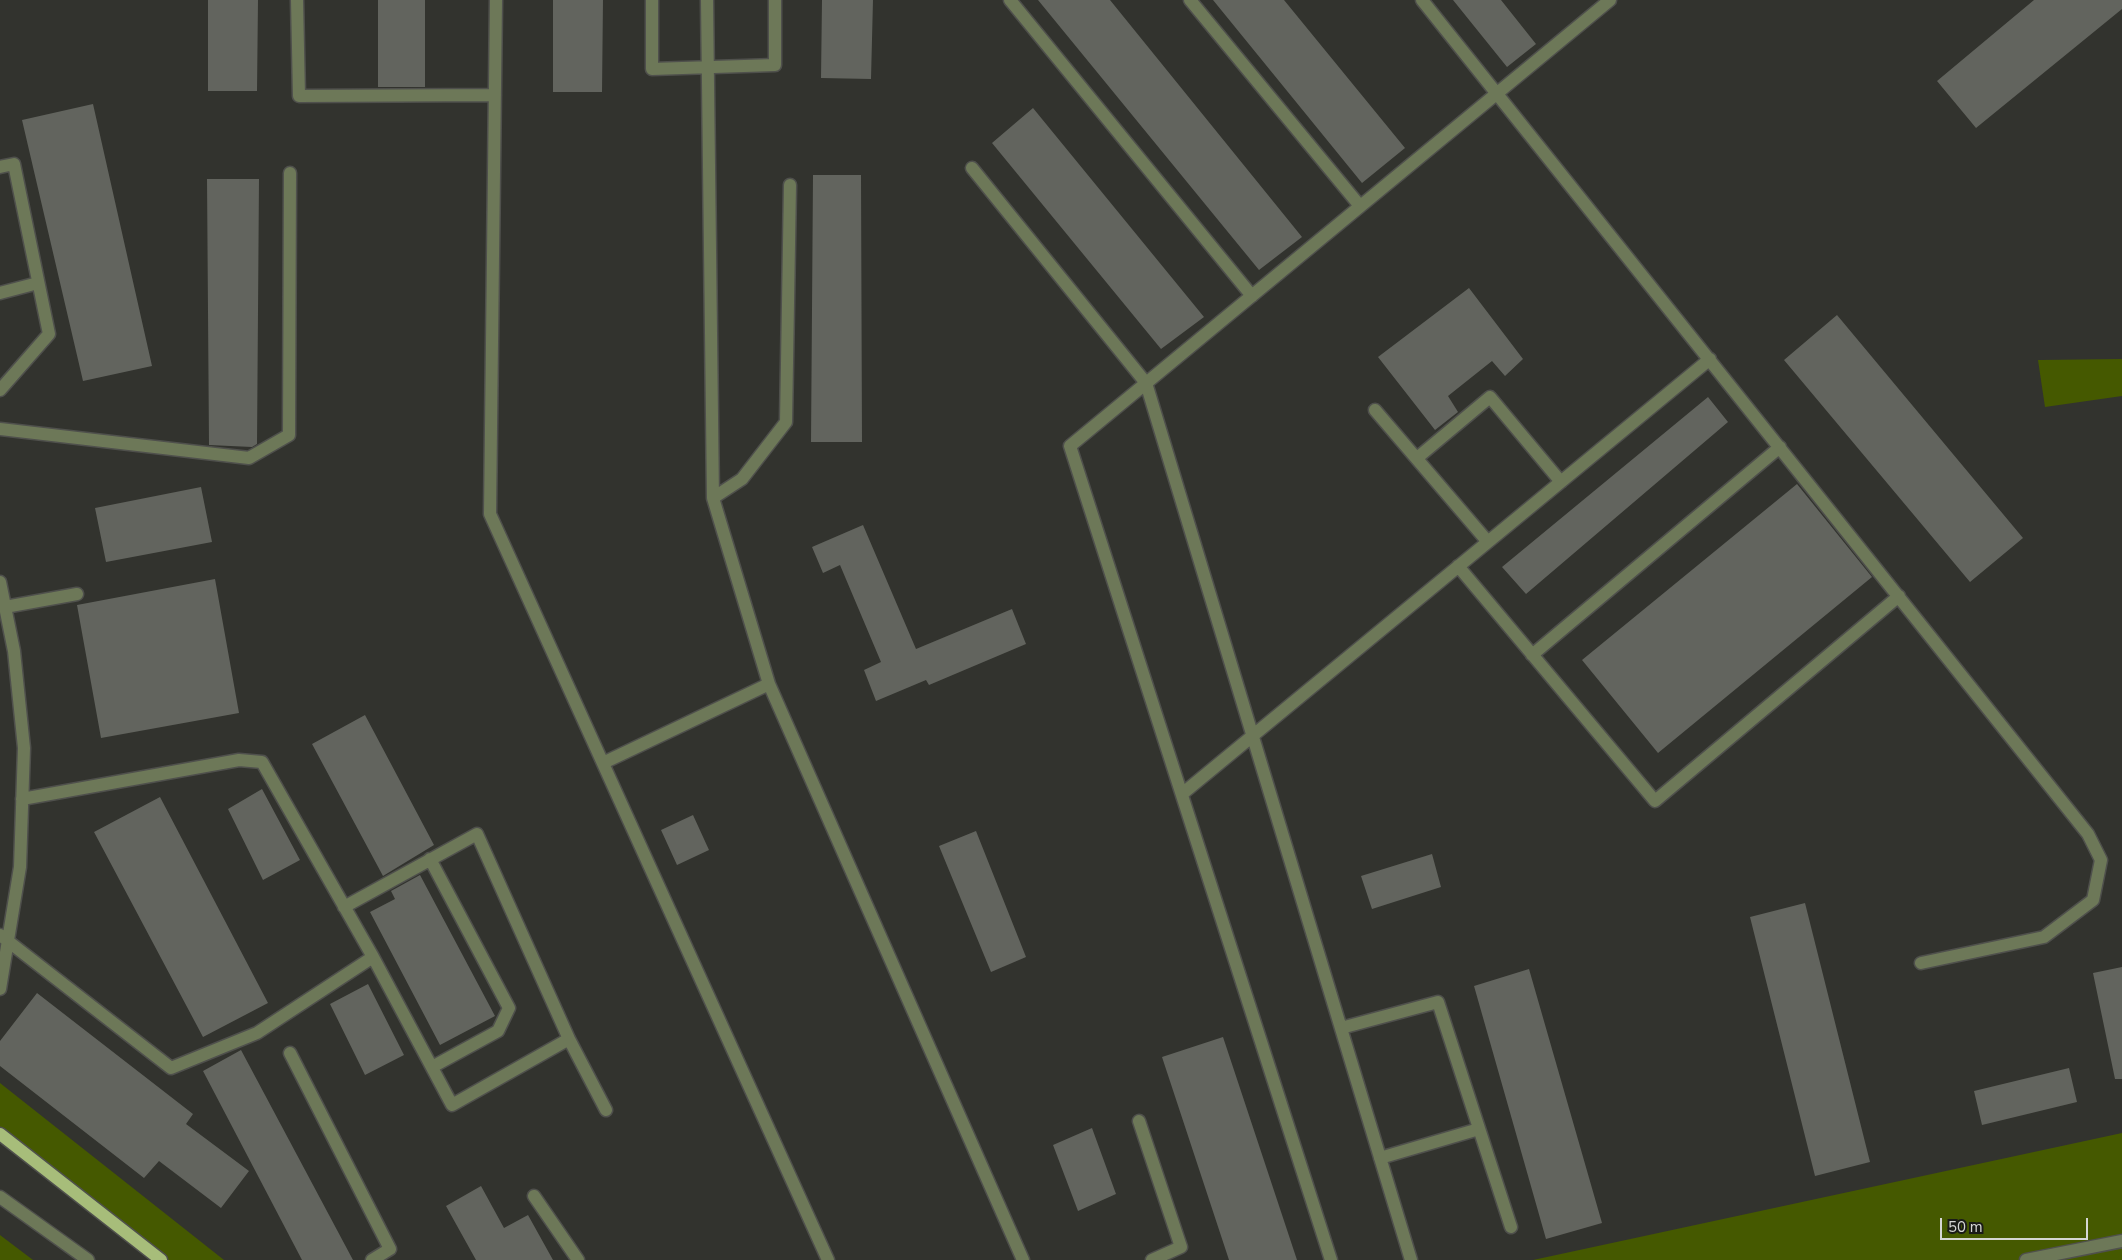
<!DOCTYPE html>
<html>
<head>
<meta charset="utf-8">
<style>
  body { margin:0 }
  #map { position:relative; width:2122px; height:1260px; overflow:hidden; background:#32332e; font-family:"Nunito Sans",sans-serif }
  canvas { display:block }
  .scale { position:absolute; left:1940px; top:1218px; width:148px; height:22px; box-sizing:border-box; border:2px solid #d5d6d3; border-top:0; padding-left:6px; font-size:15px; line-height:18px; white-space:nowrap; color:#d5d6d3; -webkit-text-stroke:4px #1a1b18; paint-order:stroke }
</style>
</head>
<body>
<div id="map">
<canvas width="2122" height="1260"></canvas>
<div class="scale">50 m</div>
</div>
<script>
const context = document.querySelector('canvas').getContext('2d');
context.lineJoin = 'round';
function fill(path, color) {
  context.fillStyle = color;
  context.fill(path, 'evenodd');
}
function poly(rows) {
  const path = new Path2D();
  for (const r of rows) {
    path.moveTo(r[0], r[1]);
    for (let i = 2; i < r.length; i += 2) path.lineTo(r[i], r[i + 1]);
  }
  return path;
}
function strokePath(path, color, width, dash) {
  context.strokeStyle = color;
  context.lineWidth = width;
  context.lineCap = dash ? 'butt' : 'round';
  context.setLineDash(dash || []);
  context.stroke(path);
}
const green = poly([
  [2122,359,2122,396,2045,407,2038,360],
  [0,1083,224,1260,161,1260,0,1134],
  [2122,1133,2122,1260,1533,1260],
  [0,1235,33,1260,0,1260]
]);
const building = poly([
  [208,0,258,0,257,91,208,91],
  [378,0,425,0,425,87,378,87],
  [553,0,603,0,602,92,553,92],
  [822,0,873,0,871,79,821,78],
  [1038,0,1110,0,1302,237,1259,270],
  [1213,0,1284,0,1405,148,1362,183],
  [1453,0,1501,0,1536,44,1507,67],
  [2034,0,2122,0,2122,9,1976,128,1937,81],
  [93,104,152,366,83,381,22,120],
  [1033,108,1204,317,1161,349,992,143],
  [813,175,861,175,862,442,811,442],
  [207,179,259,179,257,444,252,447,209,445],
  [1469,288,1523,359,1505,376,1492,361,1448,396,1458,412,1435,430,1378,357],
  [1837,315,2023,538,1970,582,1784,360],
  [1708,397,1728,422,1526,594,1502,567],
  [1797,484,1872,577,1658,753,1582,660],
  [201,487,212,542,106,562,95,508],
  [863,525,916,649,1012,609,1026,644,929,685,926,680,876,701,864,670,881,662,840,565,823,573,812,547],
  [215,579,239,713,101,738,77,605],
  [365,715,434,845,383,876,312,744],
  [262,789,300,860,263,880,228,809],
  [160,797,268,1003,203,1037,94,832],
  [693,815,709,850,677,865,661,830],
  [976,831,1026,957,991,972,939,846],
  [1432,854,1441,887,1372,909,1361,876],
  [420,875,495,1016,440,1045,370,912,395,899,391,891],
  [1805,903,1870,1162,1815,1176,1750,917],
  [2122,967,2122,1079,2115,1079,2093,973],
  [1529,969,1602,1223,1546,1239,1474,986],
  [368,984,404,1055,365,1075,330,1004],
  [37,993,193,1114,186,1124,249,1171,221,1208,159,1161,144,1178,0,1066,0,1041],
  [1223,1037,1297,1260,1229,1260,1162,1057],
  [241,1050,353,1260,302,1260,203,1071],
  [2069,1068,2077,1102,1982,1125,1974,1091],
  [1092,1128,1116,1194,1078,1211,1053,1145],
  [481,1186,504,1228,528,1215,553,1260,476,1260,446,1206]
]);
const minor = poly([
  [297,0,299,96,495,95],
  [496,0,490,514,828,1260],
  [652,0,652,69,775,65,775,0],
  [707,0,713,498,769,684,1023,1260],
  [1010,0,1252,296],
  [1190,0,1360,206],
  [1422,0,2088,834,2101,860,2093,900,2044,937,1921,963],
  [0,167,14,164,49,334,0,390],
  [972,168,1146,383,1411,1260],
  [0,293,38,283],
  [1375,410,1488,542],
  [0,429,249,458,289,435,290,173],
  [1417,458,1490,397,1561,482],
  [713,498,742,479,786,422,790,185],
  [1458,566,1655,801,1899,596],
  [0,582,14,651,24,748,20,867,0,989],
  [5,607,77,594],
  [1532,655,1780,447],
  [603,763,769,684],
  [1182,794,1710,359],
  [430,859,509,1008,498,1031,432,1067],
  [344,907,477,834,569,1039,606,1110],
  [0,935,171,1068,257,1033,373,957,262,762,239,760,22,799],
  [373,957,452,1105,569,1039],
  [1341,1028,1438,1002,1511,1227],
  [290,1053,390,1249,372,1260],
  [1139,1121,1181,1247,1152,1260],
  [1380,1158,1479,1129],
  [534,1196,578,1260],
  [0,1197,88,1260],
  [1331,1260,1070,446,1610,0],
  [2026,1260,2122,1241]
]);
const major = poly([
  [0,1134,161,1260]
]);
fill(green, '#455900');
fill(building, '#62645e');
strokePath(minor, '#4f504c', 15);
strokePath(major, '#4f504c', 15);
strokePath(minor, '#6d7858', 12);
strokePath(major, '#a7bd7a', 12);
</script>
</body>
</html>
